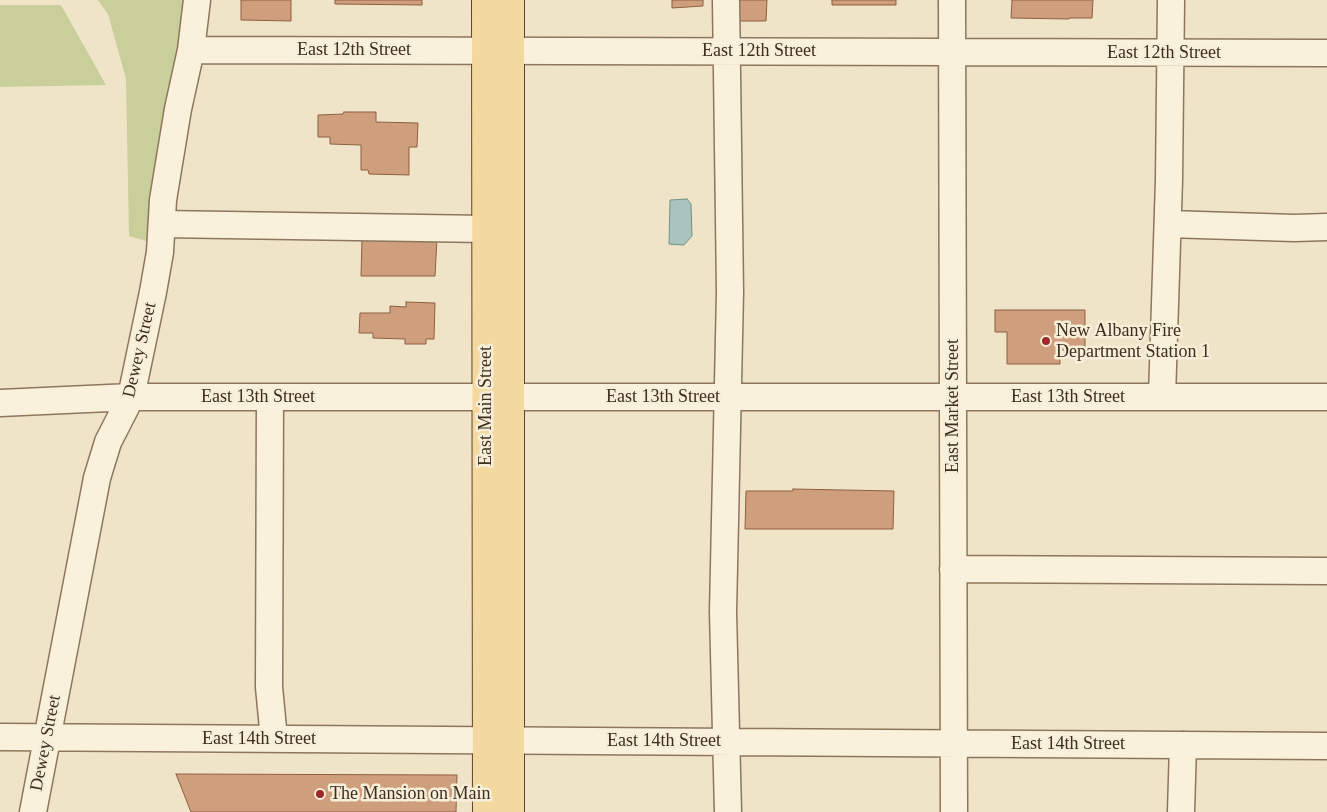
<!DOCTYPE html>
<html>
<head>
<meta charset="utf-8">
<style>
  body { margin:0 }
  canvas { display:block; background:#f0e4c8 }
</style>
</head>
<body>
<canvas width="1327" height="812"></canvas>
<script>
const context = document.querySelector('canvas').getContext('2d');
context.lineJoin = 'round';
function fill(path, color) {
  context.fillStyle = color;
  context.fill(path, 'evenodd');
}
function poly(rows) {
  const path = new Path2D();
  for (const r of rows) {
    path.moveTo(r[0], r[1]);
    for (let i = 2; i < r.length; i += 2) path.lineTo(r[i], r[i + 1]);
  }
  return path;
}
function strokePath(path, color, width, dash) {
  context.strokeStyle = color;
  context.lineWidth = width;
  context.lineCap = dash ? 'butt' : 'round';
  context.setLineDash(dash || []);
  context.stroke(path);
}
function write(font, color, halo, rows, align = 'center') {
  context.font = font + ' "Times New Roman",serif';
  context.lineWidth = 5;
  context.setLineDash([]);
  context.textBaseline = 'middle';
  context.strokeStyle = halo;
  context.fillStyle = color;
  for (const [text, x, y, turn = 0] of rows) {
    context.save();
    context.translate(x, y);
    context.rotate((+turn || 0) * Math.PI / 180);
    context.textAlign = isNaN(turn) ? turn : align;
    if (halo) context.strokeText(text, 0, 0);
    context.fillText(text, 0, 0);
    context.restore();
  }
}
const green = poly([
  [98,0,187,0,149,242,129,236,126,79,108,14],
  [0,5,61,5,106,85,0,87]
]);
const water = poly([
  [687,199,691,204,692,236,684,245,669,244,670,200,687,199]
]);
const building = poly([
  [241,0,291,0,291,21,241,20,241,0],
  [335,0,422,0,422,5,335,4,335,0],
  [672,0,703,0,703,6,672,8,672,0],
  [736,0,767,0,766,21,736,21,736,0],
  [832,0,896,0,896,5,832,5,832,0],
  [1012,0,1093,0,1092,18,1069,18,1069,19,1011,18,1012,0],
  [344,112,376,112,376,122,418,123,417,147,409,147,409,175,369,174,368,170,361,170,361,145,330,144,330,137,318,137,318,115,343,114,344,112],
  [362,238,437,239,435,276,361,276,362,238],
  [406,302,435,303,434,339,426,339,426,344,405,344,405,339,373,338,373,333,359,333,360,313,390,313,390,306,406,307,406,302],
  [995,310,1085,310,1085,350,1060,350,1060,364,1007,364,1007,332,995,332,995,310],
  [793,489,894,491,893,529,745,529,746,491,793,491,793,489],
  [176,774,457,775,456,812,191,812,176,774]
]);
const minor = poly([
  [726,0,730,292,723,612,728,812],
  [952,0,954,812],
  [191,50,1327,53],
  [162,224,486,229],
  [1168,224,1294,228,1327,227],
  [270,397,269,687,274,739],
  [1162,397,1169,180,1171,0],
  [0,403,131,397,1327,397],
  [953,569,1327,571],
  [0,737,1327,746],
  [33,812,97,478,108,442,131,397,153,292,160,252,163,200,178,109,191,50,197,0],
  [1181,812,1183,745]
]);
const major = poly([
  [486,0,487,812],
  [510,0,510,812]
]);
const markers = [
  [1046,341,5,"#9e2a2b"],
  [320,794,5,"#9e2a2b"]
];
const streetNames = [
  ["East 12th Street",354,50],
  ["East 12th Street",759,51],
  ["East 12th Street",1164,53],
  ["Dewey Street",140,350,-77],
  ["East 13th Street",258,397],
  ["East 13th Street",663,397],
  ["East 13th Street",1068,397],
  ["East Main Street",486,406,-90],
  ["East Market Street",953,406,-90],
  ["East 14th Street",259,739],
  ["East 14th Street",664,741],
  ["Dewey Street",46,743,-79],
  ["East 14th Street",1068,744]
];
const poiNames = [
  ["New Albany Fire",1056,331],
  ["Department Station 1",1056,352],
  ["The Mansion on Main",330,794]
];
fill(green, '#c9cf9b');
fill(water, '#a9c4bc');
strokePath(water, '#6f938a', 1);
fill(building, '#cf9f7d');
strokePath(building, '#8d5f41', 1);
strokePath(minor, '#8d765c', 29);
strokePath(major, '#5b4430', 30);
strokePath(minor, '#faf1dc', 26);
strokePath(major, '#f3d9a0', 28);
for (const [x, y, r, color] of markers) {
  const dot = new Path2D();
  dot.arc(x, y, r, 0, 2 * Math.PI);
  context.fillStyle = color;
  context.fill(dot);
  strokePath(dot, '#f7eed8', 2);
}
write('18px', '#3d2e20', '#f7eed8', streetNames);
write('18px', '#3d2e20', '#f7eed8', poiNames, 'left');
</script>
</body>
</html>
